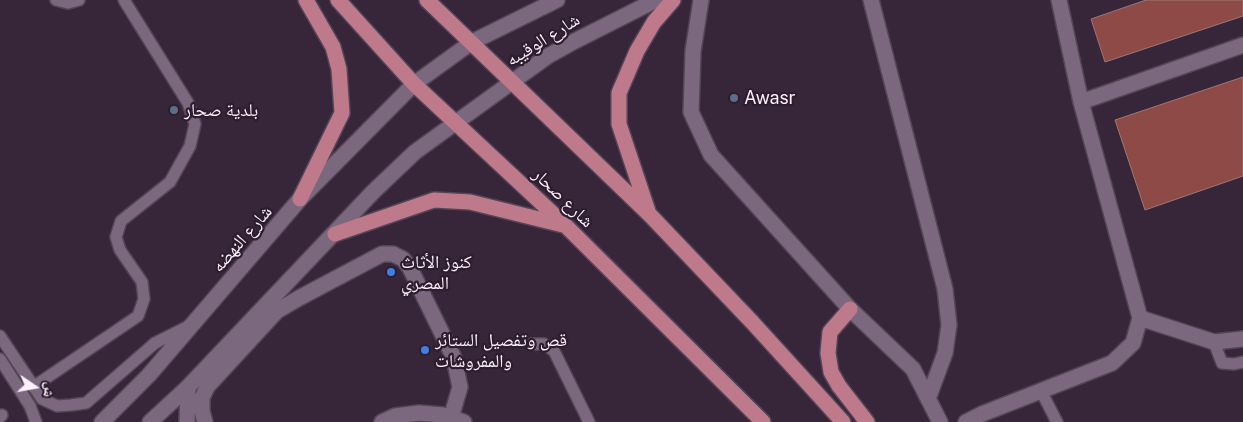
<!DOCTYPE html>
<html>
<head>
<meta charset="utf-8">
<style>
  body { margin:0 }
  #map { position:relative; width:1243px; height:422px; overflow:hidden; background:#37263a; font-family:"Public Sans","Noto Naskh Arabic",sans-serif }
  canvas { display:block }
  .north { position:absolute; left:10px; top:362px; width:50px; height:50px; -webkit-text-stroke:4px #2d1d2f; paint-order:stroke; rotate:102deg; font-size:14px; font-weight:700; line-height:20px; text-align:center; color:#fcf0fd }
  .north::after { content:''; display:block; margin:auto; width:18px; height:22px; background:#fcf0fd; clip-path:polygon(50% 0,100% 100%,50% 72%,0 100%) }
</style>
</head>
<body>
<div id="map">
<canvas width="1243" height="422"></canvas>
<div class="north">ش</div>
</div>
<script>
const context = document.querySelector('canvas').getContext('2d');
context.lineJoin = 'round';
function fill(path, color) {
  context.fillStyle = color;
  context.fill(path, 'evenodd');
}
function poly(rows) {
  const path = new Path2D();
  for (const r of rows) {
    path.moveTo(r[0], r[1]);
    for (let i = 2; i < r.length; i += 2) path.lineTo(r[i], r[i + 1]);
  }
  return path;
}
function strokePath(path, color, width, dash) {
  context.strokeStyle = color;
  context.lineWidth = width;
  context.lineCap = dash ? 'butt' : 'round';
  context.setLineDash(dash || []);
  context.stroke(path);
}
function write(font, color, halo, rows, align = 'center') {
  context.font = font + ' "Public Sans","Noto Naskh Arabic",sans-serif';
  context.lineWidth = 4.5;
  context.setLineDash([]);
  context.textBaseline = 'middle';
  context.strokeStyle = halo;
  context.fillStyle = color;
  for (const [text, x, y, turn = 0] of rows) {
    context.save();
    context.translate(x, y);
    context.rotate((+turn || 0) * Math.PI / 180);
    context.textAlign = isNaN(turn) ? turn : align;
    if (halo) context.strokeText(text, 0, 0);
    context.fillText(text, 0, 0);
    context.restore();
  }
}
const building = poly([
  [1146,0,1243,0,1243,16,1105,62,1091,19,1146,0],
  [1243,77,1243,176,1145,210,1115,120,1243,77]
]);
const lane = poly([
  [56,0,68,3,79,0],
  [0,336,42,399,57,406,71,405,86,403,155,343,189,326],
  [1214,342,1222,363,1234,364,1243,362],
  [532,344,544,344,554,351,589,422],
  [0,359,30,406,36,422],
  [33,387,138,316,144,299,142,282,120,250,116,237,121,221,170,182,190,146,195,124,188,103,124,0],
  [1041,391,1057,422],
  [0,417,2,415]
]);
const street = poly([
  [701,0,693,51,691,112,711,155,850,309,913,369,940,422],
  [871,0,945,289,949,325,945,353,928,399],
  [1081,102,1243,45],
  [1140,318,1214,342,1243,339],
  [187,422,188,387],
  [205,422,202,411,202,398,207,387,277,311,299,298,382,254,393,254,403,259,410,268,454,358,460,387,451,418],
  [382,422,395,416,419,413,443,415,464,422],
  [966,422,982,414,1112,363,1133,343,1140,318,1081,102,1059,0]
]);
const secondary = poly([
  [102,422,149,375,300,199,414,84,472,42,557,0],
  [150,422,188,387,373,192,415,152,548,56,575,41,656,0]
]);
const primary = poly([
  [338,0,414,84,565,225,763,422],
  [427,0,650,215,752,322,843,422],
  [300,199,342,113,339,69,333,47,306,0],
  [649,214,619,124,619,93,637,51,654,22,673,0],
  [335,234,434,200,470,202,563,225],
  [850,309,830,332,828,353,831,372,839,386,867,422]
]);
const markers = [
  [734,98,5,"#5c6f8a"],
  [174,110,5,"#5c6f8a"],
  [391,272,5,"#3f7fe0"],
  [425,350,5,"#3f7fe0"]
];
const streetNames = [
  ["شارع الوقيبه",543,40,-32],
  ["شارع صحار",563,198,44],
  ["شارع النهضه",242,239,-49]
];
const poiNames = [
  ["Awasr",744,98],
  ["بلدية صحار",184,110],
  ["كنوز الأثاث",401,262],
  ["المصري",401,283],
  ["قص وتفصيل الستائر",435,340],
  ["والمفروشات",435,361]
];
fill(building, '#8e4a47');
strokePath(building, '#997875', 1);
strokePath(lane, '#534555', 14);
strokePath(street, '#534555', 18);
strokePath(secondary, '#534555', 18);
strokePath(primary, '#534555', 18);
strokePath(lane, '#7c687e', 11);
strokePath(street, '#7c687e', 15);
strokePath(secondary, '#7c687e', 15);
strokePath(primary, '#be798a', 15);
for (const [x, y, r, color] of markers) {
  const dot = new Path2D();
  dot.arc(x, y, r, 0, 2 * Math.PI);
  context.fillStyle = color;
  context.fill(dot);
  strokePath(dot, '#2d1d2f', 2);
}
write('18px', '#fcf0fd', '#2d1d2f', streetNames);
write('18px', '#fcf0fd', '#2d1d2f', poiNames, 'left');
</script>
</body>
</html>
